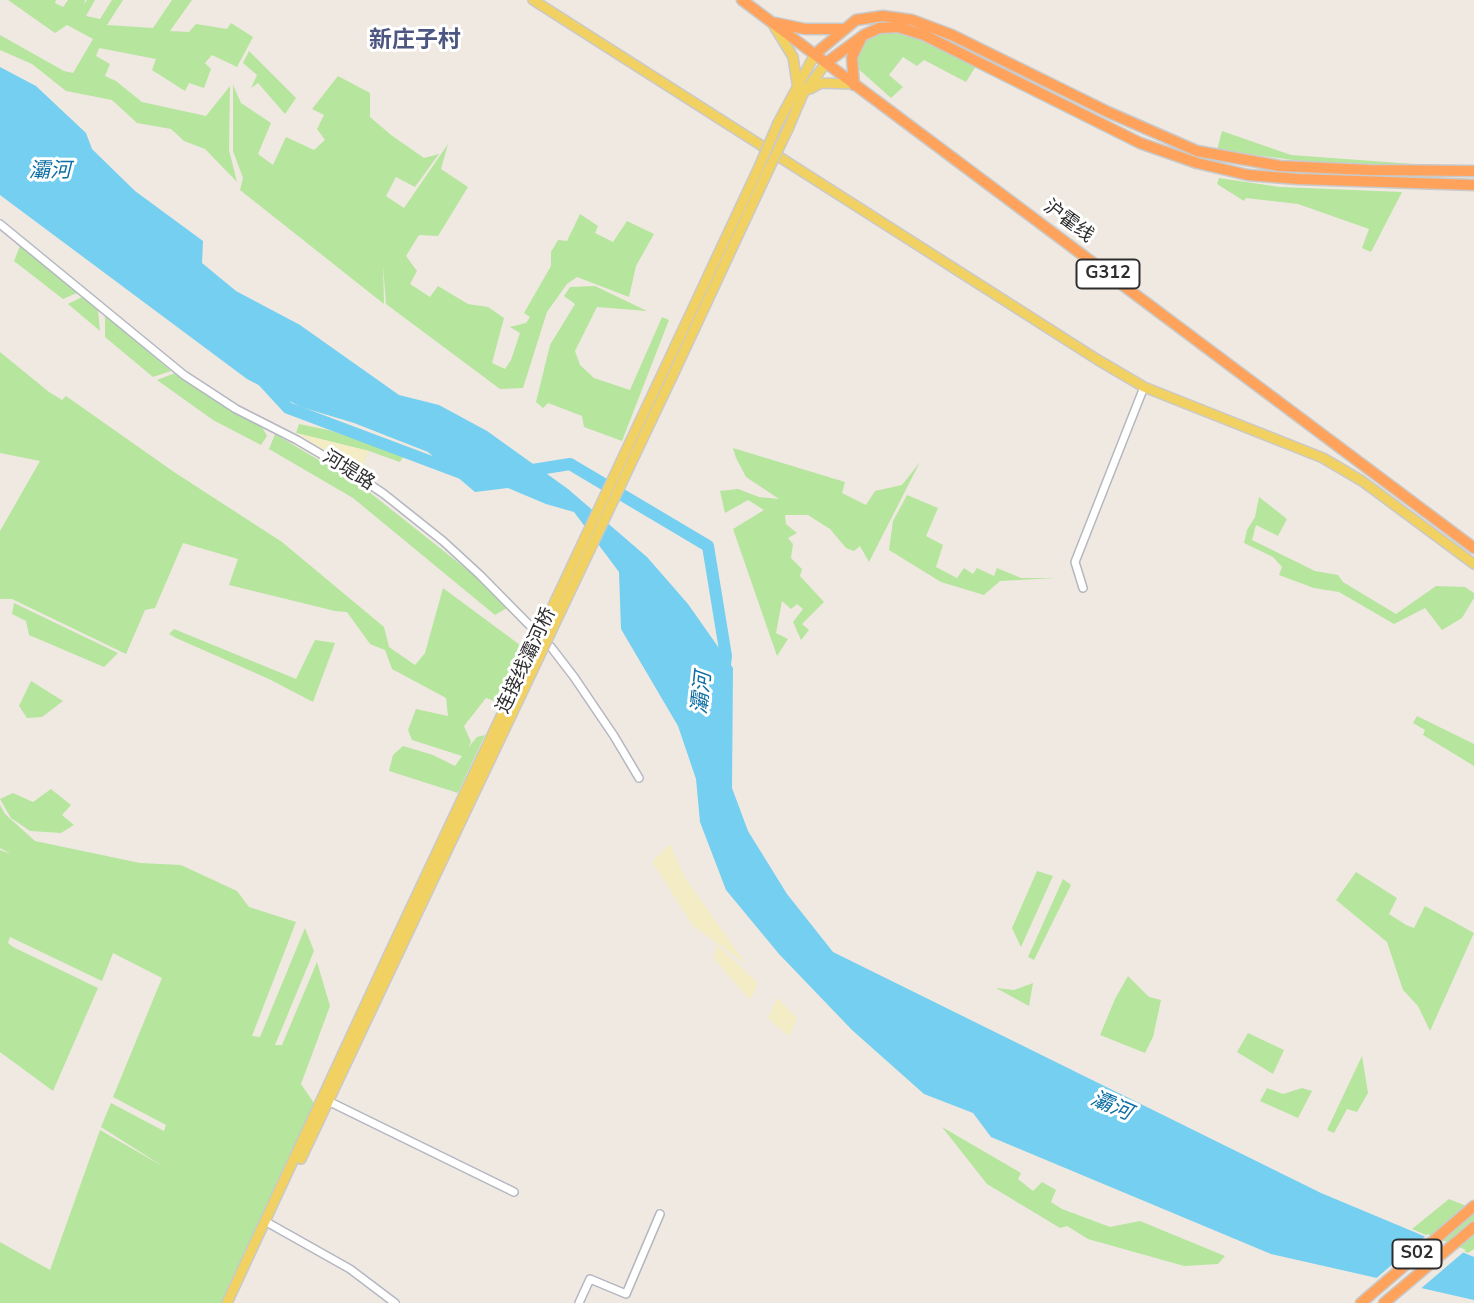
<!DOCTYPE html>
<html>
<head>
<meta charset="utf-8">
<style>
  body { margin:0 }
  canvas { display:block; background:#efe9e1 }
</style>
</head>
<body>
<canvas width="1474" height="1303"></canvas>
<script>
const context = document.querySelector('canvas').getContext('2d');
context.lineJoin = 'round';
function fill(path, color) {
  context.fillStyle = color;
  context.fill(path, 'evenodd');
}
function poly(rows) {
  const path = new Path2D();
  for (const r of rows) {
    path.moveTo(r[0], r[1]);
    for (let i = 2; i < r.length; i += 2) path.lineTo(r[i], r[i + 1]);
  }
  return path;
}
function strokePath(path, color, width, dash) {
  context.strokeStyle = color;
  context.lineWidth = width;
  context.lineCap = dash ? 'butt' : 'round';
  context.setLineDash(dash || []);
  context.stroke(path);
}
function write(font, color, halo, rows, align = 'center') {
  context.font = font + ' "Nunito Sans","Noto Sans SC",sans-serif';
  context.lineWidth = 6;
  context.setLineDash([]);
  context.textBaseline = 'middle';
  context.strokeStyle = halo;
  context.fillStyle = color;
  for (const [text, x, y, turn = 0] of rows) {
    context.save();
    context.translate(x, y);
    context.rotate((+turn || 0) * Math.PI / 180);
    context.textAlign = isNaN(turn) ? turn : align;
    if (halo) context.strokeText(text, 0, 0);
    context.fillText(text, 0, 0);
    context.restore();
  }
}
const green = poly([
  [8,0,56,0,55,3,63,7,68,0,85,0,84,4,87,0,95,0,86,16,100,19,112,0,123,0,107,25,153,28,172,0,192,0,170,31,189,32,196,24,227,29,231,23,253,37,237,67,212,55,205,63,211,69,204,88,189,83,185,91,152,70,156,59,99,48,96,56,110,64,105,76,116,81,142,102,206,116,230,86,229,150,237,182,205,149,184,141,171,129,137,123,112,100,66,91,32,64,0,50,0,35,64,71,73,73,93,39,67,25,55,33],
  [904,33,976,66,966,82,924,60,917,66,903,57,889,75,903,87,891,98,854,65,860,45,871,34],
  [249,51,296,98,285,114,258,83,251,88,257,75,243,63],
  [338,76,370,93,370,117,391,135,424,158,439,154,415,187,396,177,386,196,404,208,448,144,441,169,468,187,438,236,419,235,406,256,417,271,410,284,430,297,438,286,468,304,488,307,504,318,492,363,505,369,511,360,520,333,510,327,526,323,530,317,524,313,551,266,551,252,558,240,567,241,580,214,598,226,595,233,613,242,627,221,654,234,636,266,629,297,577,277,567,284,547,312,523,388,500,389,386,304,383,266,384,304,240,190,243,178,233,151,233,85,241,103,271,123,258,154,273,165,286,137,314,150,325,140,317,129,324,115,312,109],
  [1222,131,1291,155,1414,164,1324,164,1217,150],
  [1219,178,1280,187,1402,192,1371,252,1362,248,1369,229,1298,204,1246,198,1244,201,1217,184],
  [20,246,77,293,63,299,14,261],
  [595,286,647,311,597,307,575,351,580,365,594,378,630,390,662,317,669,320,622,441,584,427,582,416,548,403,543,408,536,402,550,345,575,304,564,296,570,287],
  [82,297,98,310,100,331,68,304],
  [105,315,171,371,153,377,105,337],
  [0,352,49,392,62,400,66,396,174,472,282,542,384,627,389,647,415,665,425,653,443,588,524,648,500,703,486,698,464,726,471,742,468,748,477,737,485,735,458,793,389,771,393,755,403,746,433,755,455,766,462,756,412,740,408,730,416,709,448,716,446,698,392,669,385,650,370,644,347,612,335,611,229,585,238,559,183,543,155,608,145,610,126,654,12,599,0,599,0,531,40,461,0,453],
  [175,373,262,427,267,436,261,445,213,420,157,380],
  [299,424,328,430,405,454,400,462,369,451,296,433],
  [275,434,359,484,474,575,507,608,495,615,353,498,269,449],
  [733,448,845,482,842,493,866,505,875,491,902,485,920,462,869,562,860,546,854,551,846,548,830,529,808,515,785,515,786,524,797,533,788,538,793,544,791,558,802,569,800,576,824,602,802,624,809,630,801,640,793,622,803,609,797,604,791,609,782,601,776,633,788,639,777,656,733,529,764,510,748,500,725,513,720,491,738,489,759,497,779,499,746,477,736,458],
  [907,495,938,508,926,536,943,545,936,567,957,578,964,568,973,574,977,568,994,576,997,568,1021,578,1055,578,1000,581,984,595,941,582,889,550,893,521],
  [1259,497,1287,519,1278,536,1256,525,1252,540,1315,571,1338,575,1343,582,1396,614,1436,586,1465,587,1474,593,1474,598,1462,618,1442,630,1425,608,1394,624,1339,592,1314,588,1279,575,1282,567,1273,557,1244,543,1247,530,1255,517],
  [14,603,118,653,104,667,29,635,26,621,12,614],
  [174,629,296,679,315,640,335,643,313,702,269,679,176,638,169,634],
  [31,681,63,701,42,717,27,718,19,706],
  [1417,716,1474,744,1474,766,1423,735,1425,730,1413,723],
  [51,789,71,805,62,815,74,825,61,833,30,831,11,818,0,799,13,793,33,802],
  [0,805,5,814,35,841,140,863,181,865,237,891,249,907,296,922,252,1036,260,1037,305,928,314,951,275,1045,282,1045,317,962,330,1006,301,1084,318,1109,228,1303,0,1303,0,1242,50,1270,100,1130,164,1167,101,1127,111,1103,164,1131,166,1125,113,1097,162,978,113,953,102,981,10,937,8,943,13,947,98,988,53,1091,0,1052,0,850,11,854,0,848],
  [1037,871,1053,876,1021,947,1012,928],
  [1356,872,1397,898,1389,914,1406,925,1414,928,1425,906,1474,933,1430,1031,1418,1006,1403,990,1387,942,1336,900],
  [1063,879,1071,885,1034,960,1028,957],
  [1128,976,1149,997,1161,1000,1153,1037,1145,1053,1100,1035,1115,999],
  [1033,983,1029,1006,996,988,1014,990],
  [1248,1033,1284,1050,1273,1074,1237,1052],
  [1362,1056,1368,1093,1357,1112,1347,1109,1334,1133,1327,1130],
  [1267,1088,1283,1094,1302,1088,1312,1091,1298,1118,1260,1101],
  [942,1127,1021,1173,1018,1179,1033,1191,1042,1182,1056,1190,1051,1202,1062,1209,1110,1227,1140,1221,1225,1256,1218,1264,1184,1266,1088,1239,1067,1226,1060,1228,987,1184],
  [1449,1199,1474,1209,1474,1249,1468,1253,1412,1229]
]);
const sand = poly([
  [296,433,369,451,360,473],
  [670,844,684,876,746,964,693,926,652,862],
  [717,945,758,983,750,1000,714,959],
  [777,998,797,1018,789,1037,768,1018]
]);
const water = poly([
  [0,67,36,86,86,133,92,149,135,191,203,241,202,263,236,291,300,325,399,395,439,405,487,431,568,489,647,557,688,604,733,668,732,788,748,831,787,894,833,952,1321,1193,1474,1257,1474,1300,1271,1254,991,1137,973,1113,924,1094,852,1030,779,954,726,890,700,822,696,779,678,726,621,629,619,572,574,512,546,504,508,488,475,492,428,452,354,423,301,407,247,379,0,195]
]);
const pier = poly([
  [1428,1234,1466,1250,1418,1291,1373,1281]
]);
const river = poly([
  [264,382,288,408,461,473],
  [526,471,570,464,708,546,726,656,724,672]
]);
const minor = poly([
  [0,224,184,375,236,409,297,440,353,473,384,494,443,541,480,575,551,647,574,677,614,736,639,778],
  [1083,588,1075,562,1144,387],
  [328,1101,514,1192],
  [270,1224,350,1269,395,1303],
  [579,1303,590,1279,626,1294,660,1214]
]);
const major = poly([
  [533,0,1098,360,1144,387,1323,458,1362,481,1474,564],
  [774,26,793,57,797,83],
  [810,89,821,83,853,84],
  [778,123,815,54],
  [788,129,803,94,826,63],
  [664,370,759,167],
  [673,375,768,171],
  [301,1159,397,956],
  [227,1303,390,952]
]);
const highway = poly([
  [742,0,1474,548],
  [776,23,805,29,844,29],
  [815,54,856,20,883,16,912,20,952,35,1108,112,1197,151,1280,166,1369,170,1474,171],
  [826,63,864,35,879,28,898,27,924,35,1140,143,1197,163,1248,175,1298,179,1474,185],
  [854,85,852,57,861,38],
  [1361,1303,1474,1206],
  [1384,1303,1474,1227]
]);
const majorBridge = poly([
  [759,167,778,123],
  [768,171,788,129],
  [390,952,664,370],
  [397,956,673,375]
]);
const shields = [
  [1108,274,63],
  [1417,1254,49]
];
const shieldNames = [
  ["G312",1108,274],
  ["S02",1417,1254]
];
const streetNames = [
  ["沪霍线",1068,222,37],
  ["河堤路",348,471,32],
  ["连接线灞河桥",527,661,-65]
];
const waterNames = [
  ["灞河",50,172],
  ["灞河",703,693,-84],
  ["灞河",1111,1107,23]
];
const quarterNames = [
  ["新庄子村",415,41]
];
fill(green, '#b6e59e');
fill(sand, '#f3ecc5');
fill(water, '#75cff0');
fill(pier, '#efe9e1');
strokePath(river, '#75cff0', 12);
strokePath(minor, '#b4b7c1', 10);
strokePath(major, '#c9c9c9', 12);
strokePath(highway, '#c9c9c9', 13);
strokePath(minor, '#fff', 7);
strokePath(major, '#f2d163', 9);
strokePath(highway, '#ffa35c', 10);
strokePath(majorBridge, '#c9c9c9', 12, []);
strokePath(majorBridge, '#f2d163', 9);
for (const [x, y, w] of shields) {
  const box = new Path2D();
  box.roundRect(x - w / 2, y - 14.5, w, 29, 5);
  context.fillStyle = '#fff';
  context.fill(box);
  strokePath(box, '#2e2e2e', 2);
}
write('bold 18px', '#2e2e2e', null, shieldNames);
write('19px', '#2e2e2e', '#fff', streetNames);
write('italic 21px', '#0d6fa3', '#fff', waterNames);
write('bold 23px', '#4d5680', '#fff', quarterNames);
</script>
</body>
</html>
